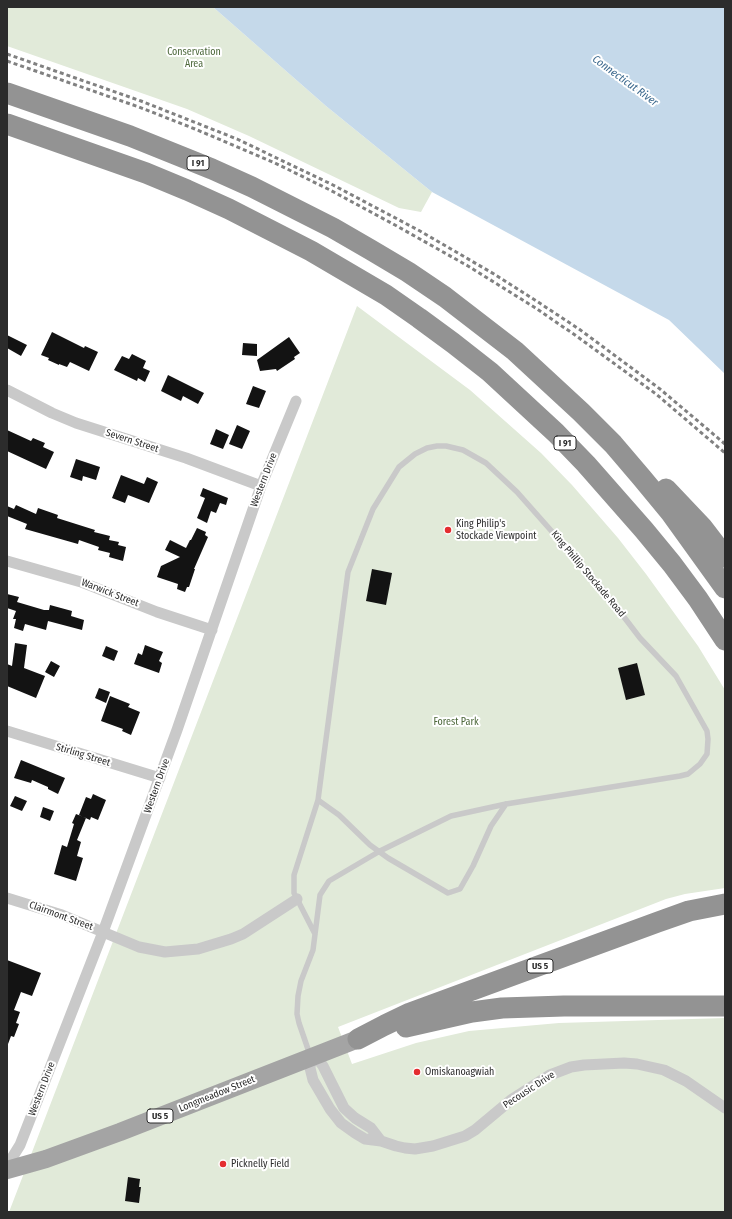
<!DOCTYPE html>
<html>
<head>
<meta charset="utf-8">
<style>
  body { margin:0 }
  #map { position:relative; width:732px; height:1219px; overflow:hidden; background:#fff; font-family:"Fira Sans Condensed",sans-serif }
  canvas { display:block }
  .frame { position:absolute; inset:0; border:8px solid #2c2c2c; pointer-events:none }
</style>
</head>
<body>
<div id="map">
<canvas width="732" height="1219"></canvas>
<div class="frame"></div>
</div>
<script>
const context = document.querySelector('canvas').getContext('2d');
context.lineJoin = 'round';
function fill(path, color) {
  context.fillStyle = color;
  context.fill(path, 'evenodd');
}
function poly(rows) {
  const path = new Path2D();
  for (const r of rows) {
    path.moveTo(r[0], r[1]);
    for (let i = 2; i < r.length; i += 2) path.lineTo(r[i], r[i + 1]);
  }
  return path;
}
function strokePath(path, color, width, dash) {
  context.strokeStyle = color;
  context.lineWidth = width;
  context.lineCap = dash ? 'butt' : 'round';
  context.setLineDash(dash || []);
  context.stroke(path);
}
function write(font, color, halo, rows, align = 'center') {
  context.font = font + ' "Fira Sans Condensed",sans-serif';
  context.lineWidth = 4;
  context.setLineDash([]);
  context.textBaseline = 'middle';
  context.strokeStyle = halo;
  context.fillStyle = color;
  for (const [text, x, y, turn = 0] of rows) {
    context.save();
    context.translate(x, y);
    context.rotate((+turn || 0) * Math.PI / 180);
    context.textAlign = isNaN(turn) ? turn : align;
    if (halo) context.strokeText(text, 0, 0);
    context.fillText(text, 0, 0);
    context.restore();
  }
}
const green = poly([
  [7,7,213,7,326,106,432,192,421,212,399,208,249,136,187,109,7,46],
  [357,306,470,390,541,453,572,485,618,538,646,574,698,646,725,690,725,888,685,894,666,899,338,1027,352,1064,416,1043,469,1031,559,1023,725,1018,725,1212,9,1212]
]);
const water = poly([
  [213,7,725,7,725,374,669,320,432,192,326,106]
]);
const building = poly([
  [52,332,84,348,85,346,98,352,89,371,70,362,67,367,59,364,59,365,48,360,49,358,41,355],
  [7,335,27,345,21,356,7,348],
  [289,337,300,353,294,357,295,359,277,371,276,369,260,371,257,360],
  [243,343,257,344,257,356,242,355],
  [132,354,146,361,143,368,150,371,145,382,138,378,137,381,114,370,122,356,129,359],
  [168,375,204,393,198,404,183,396,181,401,161,391],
  [253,386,266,391,259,408,246,404],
  [237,425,250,431,242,449,229,444],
  [216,429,229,435,223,449,210,444],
  [7,430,31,441,33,438,45,443,43,447,54,452,46,469,7,451],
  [76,459,100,467,96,480,83,476,82,481,70,477],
  [121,475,144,484,147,477,158,482,149,503,128,495,125,503,112,498],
  [203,488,228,498,226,505,220,503,216,513,211,511,207,523,197,518,205,498,200,496],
  [16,505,36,514,38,508,58,515,57,518,95,530,94,532,110,536,109,540,119,542,118,545,126,547,123,561,109,557,110,553,98,550,99,547,79,540,78,544,25,529,27,524,7,516,7,506,14,509],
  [197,528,206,532,205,535,208,537,194,569,195,569,189,587,187,587,185,592,177,589,178,584,157,577,161,566,180,557,165,550,170,540,186,548,190,540,191,540],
  [372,569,392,573,386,605,366,601],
  [7,594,19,597,17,602,44,610,49,610,50,605,72,611,71,616,84,620,82,630,48,621,46,630,25,624,23,631,14,628,16,619,13,619,16,611,7,608],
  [15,643,27,645,24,668,45,676,36,698,7,686,7,664,12,666],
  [145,645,163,652,159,661,162,663,159,673,134,664,138,653,142,655],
  [106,646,118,651,114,661,102,656],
  [51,661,60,666,54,677,45,672],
  [637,663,645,695,626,700,618,668],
  [99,688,110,692,106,703,95,698],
  [110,696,130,704,128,707,140,712,131,735,122,731,123,729,101,721],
  [21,760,65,778,58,794,48,789,48,787,32,780,31,783,14,778],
  [93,794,106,800,98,820,91,817,90,820,79,815,86,797,91,799],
  [15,796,27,801,22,811,10,806],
  [43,807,54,811,50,821,40,817],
  [76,814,86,818,77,840,81,842,77,856,83,858,76,881,54,874,62,845,67,847,74,824,72,823],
  [7,960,41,973,32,996,21,992,14,1010,20,1012,16,1023,19,1024,14,1037,11,1036,8,1044],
  [128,1177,140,1179,139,1187,141,1187,139,1203,125,1201]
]);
const lane = poly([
  [318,800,339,815,370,845,388,858,448,893,460,889,473,866,491,826,506,804],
  [310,1055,299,1023,297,1014,298,996,301,981,313,950,320,895,329,881,380,851,451,816,506,804,680,776,688,774,700,764,707,754,708,739,707,731,676,676,640,638,601,587,517,492,486,463,463,450,446,446,437,446,427,448,415,454,399,467,373,509,348,572,318,800,294,875,294,893,315,934]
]);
const street = poly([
  [7,390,52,413,76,423,186,458,261,486],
  [7,561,81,582,157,612,212,630],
  [7,731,160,778],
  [7,898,62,915,139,947,165,952,198,949,231,939,243,934,297,899],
  [381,1141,371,1128,355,1118,344,1108,323,1066,320,1062,311,1057,310,1068,313,1080,330,1109,341,1123,355,1133,365,1139,381,1141,396,1146,405,1148,415,1149,433,1146,465,1136,475,1130,511,1100,550,1075,571,1067,584,1065,624,1063,637,1064,664,1070,686,1081,725,1108],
  [7,1166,20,1145,103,932,177,730,261,486,296,401]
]);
const primary = poly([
  [7,1170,46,1159,120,1132,358,1039]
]);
const highway = poly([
  [7,93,130,136,212,169,252,187,333,228,371,250,408,272,445,297,515,351,581,412,613,444,642,478,671,513,725,588],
  [7,124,146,173,187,190,229,209,311,251,386,295,419,318,453,343,490,372,556,433,586,464,644,530,672,564,698,599,725,640],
  [666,489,702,527,725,557],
  [406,1027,472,1012,502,1008,564,1006,725,1006],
  [358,1039,385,1025,410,1013,658,922,689,911,725,904]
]);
const rail = poly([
  [7,54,141,101,237,139,333,185,420,231,494,274,538,302,579,329,660,389,725,444],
  [7,61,139,107,195,129,275,163,330,190,395,225,468,266,534,307,575,335,656,394,725,453]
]);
const markers = [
  [448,530,4,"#e42d30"],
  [417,1072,4,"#e42d30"],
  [223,1164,4,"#e42d30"]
];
const shields = [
  [198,163,22],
  [565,443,22],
  [540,966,26],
  [160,1116,26]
];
const shieldNames = [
  ["I 91",198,163],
  ["I 91",565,443],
  ["US 5",540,966],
  ["US 5",160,1116]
];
const parkNames = [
  ["Conservation",194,52],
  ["Area",194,64],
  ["Forest Park",456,722]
];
const streetNames = [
  ["Severn Street",132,441,18],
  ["Western Drive",264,480,-69],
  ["King Phillip Stockade Road",588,574,50],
  ["Warwick Street",110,593,21],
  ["Stirling Street",83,755,17],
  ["Western Drive",157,786,-70],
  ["Clairmont Street",61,916,20],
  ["Western Drive",42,1089,-69],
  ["Pecousic Drive",529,1090,-33],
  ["Longmeadow Street",217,1094,-22]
];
const poiNames = [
  ["King Philip's",456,524],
  ["Stockade Viewpoint",456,536],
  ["Omiskanoagwiah",425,1072],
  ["Picknelly Field",231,1164]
];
const waterNames = [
  ["Connecticut River",625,81,36]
];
fill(green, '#e1ead9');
fill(water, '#c5d9ea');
fill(building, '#131313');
strokePath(lane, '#c9c9c9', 5.5);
strokePath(street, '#c9c9c9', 11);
strokePath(primary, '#a4a4a4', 18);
strokePath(highway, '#939393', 21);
strokePath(rail, '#818181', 3, [4, 3]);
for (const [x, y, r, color] of markers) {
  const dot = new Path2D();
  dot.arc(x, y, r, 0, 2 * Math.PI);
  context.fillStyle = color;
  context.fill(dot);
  strokePath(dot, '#fff', 1.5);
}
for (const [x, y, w] of shields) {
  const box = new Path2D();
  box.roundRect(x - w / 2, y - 7, w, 14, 3);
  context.fillStyle = '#fff';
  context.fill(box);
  strokePath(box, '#2c2c2c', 1);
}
write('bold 9px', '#2c2c2c', null, shieldNames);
write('10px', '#4c673a', '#fff', parkNames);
write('10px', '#2c2c2c', '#fff', streetNames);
write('10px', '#2c2c2c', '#fff', poiNames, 'left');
write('italic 11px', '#3b688d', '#fff', waterNames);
</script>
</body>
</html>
